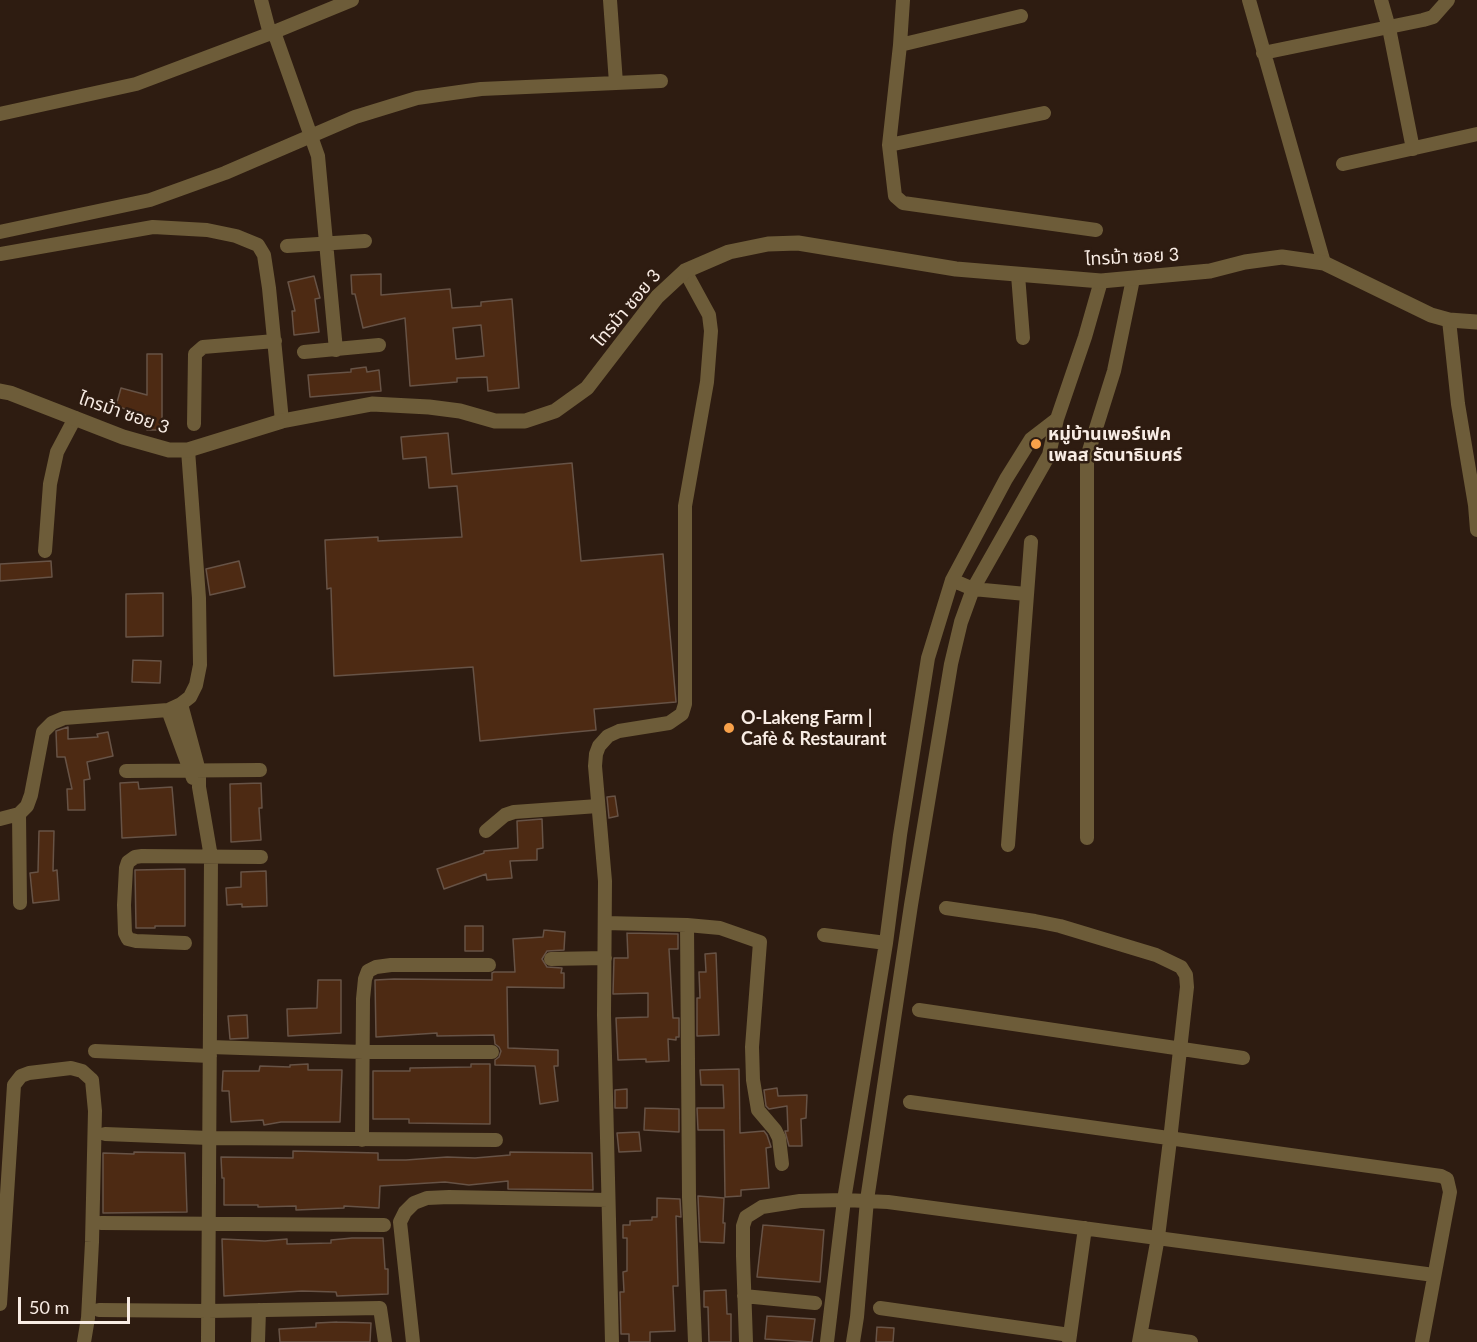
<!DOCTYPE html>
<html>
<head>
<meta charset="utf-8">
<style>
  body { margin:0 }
  #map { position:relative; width:1477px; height:1342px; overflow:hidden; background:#2e1c11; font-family:Lato,sans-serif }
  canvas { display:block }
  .scale { position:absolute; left:18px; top:1297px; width:112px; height:27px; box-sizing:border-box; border:3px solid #f8ece4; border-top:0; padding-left:8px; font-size:18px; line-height:21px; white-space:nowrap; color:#f8ece4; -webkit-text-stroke:4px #2e1c11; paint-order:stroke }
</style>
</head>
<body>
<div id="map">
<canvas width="1477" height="1342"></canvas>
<div class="scale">50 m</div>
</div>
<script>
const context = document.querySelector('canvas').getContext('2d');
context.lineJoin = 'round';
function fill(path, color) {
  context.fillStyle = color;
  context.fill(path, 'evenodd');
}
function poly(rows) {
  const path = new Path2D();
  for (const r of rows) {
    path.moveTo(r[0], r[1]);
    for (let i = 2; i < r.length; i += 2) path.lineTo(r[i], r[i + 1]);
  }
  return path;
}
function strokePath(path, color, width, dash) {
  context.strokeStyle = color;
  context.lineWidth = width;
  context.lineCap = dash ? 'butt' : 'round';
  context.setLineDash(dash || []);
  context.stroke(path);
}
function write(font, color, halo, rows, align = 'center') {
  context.font = font + ' Lato,"Noto Sans Thai",sans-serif';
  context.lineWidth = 5;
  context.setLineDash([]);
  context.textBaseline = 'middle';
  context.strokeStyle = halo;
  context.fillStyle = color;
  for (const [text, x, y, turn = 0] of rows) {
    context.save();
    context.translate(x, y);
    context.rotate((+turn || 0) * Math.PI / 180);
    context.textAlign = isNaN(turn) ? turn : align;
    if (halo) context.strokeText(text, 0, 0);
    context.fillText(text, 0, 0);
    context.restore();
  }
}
const building = poly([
  [381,274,381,295,450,289,452,308,481,306,481,302,512,299,519,388,488,391,487,377,457,378,457,382,410,386,405,318,363,328,355,294,352,294,351,275,381,274],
  [481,325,484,356,456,359,453,328,481,325],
  [314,276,320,298,315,299,319,332,294,335,292,311,295,311,288,282,314,276],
  [147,354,162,354,162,430,147,430,147,416,116,406,121,388,147,395,147,354],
  [366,367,367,372,379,370,381,391,310,397,308,375,351,372,351,369,366,367],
  [448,433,452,474,572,463,581,561,663,554,676,702,594,709,596,730,480,741,473,667,334,676,331,588,327,589,325,540,378,537,378,541,462,537,457,486,429,488,426,457,403,459,401,437,448,433],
  [51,561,52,577,0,581,0,564,51,561],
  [239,561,245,587,210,595,206,569,239,561],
  [163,593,163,636,126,637,126,594,163,593],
  [133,660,161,661,160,683,132,682,133,660],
  [68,727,68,739,98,737,97,734,108,732,113,756,87,762,90,779,84,780,85,810,68,810,67,789,72,789,65,757,57,757,56,731,68,727],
  [138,782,139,789,172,787,176,835,122,838,120,783,138,782],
  [261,783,262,808,259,808,261,840,231,842,230,784,261,783],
  [615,796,618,816,609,818,607,797,615,796],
  [542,819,543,848,537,849,537,860,510,861,512,878,487,880,486,874,444,889,437,869,484,853,484,851,518,848,517,821,542,819],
  [39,831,54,831,53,871,57,870,59,900,33,903,30,873,38,872,39,831],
  [185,869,185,926,155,926,155,928,136,928,135,870,185,869],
  [266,871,267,906,242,907,242,904,227,905,226,888,241,887,241,872,266,871],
  [465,926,483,926,483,951,465,951,465,926],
  [544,930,565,932,564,950,547,951,542,959,547,967,562,968,561,973,564,973,564,988,507,987,508,1048,558,1050,558,1066,554,1066,558,1101,540,1104,535,1066,495,1065,495,1060,499,1057,501,1051,499,1047,495,1044,494,1035,437,1036,437,1033,376,1037,375,980,394,979,492,980,492,973,494,972,515,972,513,939,543,937,544,930],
  [627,933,678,934,678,949,669,949,673,1018,679,1018,679,1037,676,1037,676,1040,668,1039,669,1061,646,1062,646,1059,618,1060,616,1018,648,1017,648,993,613,994,614,958,628,958,627,933],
  [716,953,719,1035,697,1036,697,998,700,998,699,972,706,972,705,954,716,953],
  [318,980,341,980,341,1033,288,1036,287,1009,317,1008,318,980],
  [247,1015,248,1038,230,1039,228,1016,247,1015],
  [308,1064,308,1070,342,1070,340,1122,281,1122,264,1125,263,1120,231,1122,229,1091,222,1091,223,1071,259,1071,260,1066,290,1067,290,1065,308,1064],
  [471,1064,490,1064,490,1124,409,1123,409,1119,373,1119,373,1071,410,1071,410,1068,471,1067,471,1064],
  [739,1069,740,1133,764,1131,767,1135,771,1147,766,1148,769,1188,741,1190,741,1196,725,1197,724,1130,698,1130,697,1108,724,1108,723,1085,701,1085,700,1070,739,1069],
  [777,1088,778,1096,807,1095,806,1118,801,1119,802,1146,789,1146,785,1131,788,1131,787,1106,769,1109,766,1106,764,1090,777,1088],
  [627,1089,627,1108,615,1108,615,1090,627,1089],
  [645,1108,679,1109,679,1132,644,1130,645,1108],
  [639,1132,641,1151,619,1152,617,1133,639,1132],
  [293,1151,378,1153,378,1160,406,1160,447,1157,475,1158,510,1155,510,1152,592,1153,593,1190,508,1189,508,1181,469,1185,445,1182,380,1186,379,1208,344,1206,344,1208,296,1210,296,1206,258,1207,258,1205,224,1205,224,1178,222,1178,221,1157,293,1158,293,1151],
  [134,1152,185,1153,187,1212,103,1213,103,1153,134,1154,134,1152],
  [698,1196,724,1198,723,1223,725,1223,724,1243,700,1242,698,1196],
  [657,1198,680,1199,681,1217,676,1216,678,1286,673,1286,675,1331,650,1332,650,1342,629,1342,629,1334,621,1334,620,1292,624,1292,623,1272,627,1271,627,1238,623,1238,623,1225,630,1225,630,1221,652,1220,652,1217,657,1217,657,1198],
  [763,1225,824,1230,820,1282,757,1277,763,1225],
  [352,1238,383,1238,385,1269,388,1269,388,1294,337,1296,336,1292,302,1291,224,1296,222,1239,265,1241,287,1239,287,1244,331,1243,331,1240,352,1238],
  [726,1290,727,1314,731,1314,731,1342,709,1342,708,1307,704,1307,704,1291,726,1290],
  [767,1316,815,1319,812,1342,765,1339,767,1316],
  [337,1322,371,1323,370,1342,280,1342,279,1329,316,1327,316,1323,337,1322],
  [877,1327,894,1328,893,1342,876,1342,877,1327]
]);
const minor = poly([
  [261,0,270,34],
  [610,0,616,83],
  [903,0,900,45,889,145,895,196,903,203,1096,230],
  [1249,0,1324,263],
  [1381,0,1389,28,1413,149],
  [274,32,318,156,336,350],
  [900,45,1021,16],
  [1263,53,1423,20,1433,17,1448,0],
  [0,114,136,84,274,32,352,0],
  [889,145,1044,113],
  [1343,164,1477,134],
  [0,232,150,200,225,173,355,117,417,98,481,89,661,81],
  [287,246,365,241],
  [0,254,153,227,207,230,236,236,258,245,264,255,269,288,282,421],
  [1018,275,1023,338],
  [1449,320,1458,404,1475,505,1477,530],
  [304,352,379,345],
  [194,424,195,354,203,347,275,341],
  [45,551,50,484,57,452,75,418],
  [952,580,973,589,1026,594],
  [181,704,199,771,199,787,211,857,208,1342],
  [168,710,193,778],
  [126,771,260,770],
  [19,814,20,903],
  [0,819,19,814,27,806,31,795,43,732,52,723,64,718,168,710,181,704,190,697,196,685,200,665,199,598,188,450],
  [486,831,505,815,514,812,598,806],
  [1087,838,1087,457,1114,371,1133,279],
  [1008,845,1031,542],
  [946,908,1035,921,1060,926,1156,955,1181,967,1186,975,1187,987,1170,1140,1158,1237,1139,1342],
  [605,923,687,925,720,928,760,942,752,1047,753,1080,758,1110,775,1130,779,1138,782,1164],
  [687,925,689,1197,695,1342],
  [824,935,886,943],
  [185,943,136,941,128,939,125,933,124,905,126,868,128,862,135,857,142,856,261,857],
  [551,959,605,958],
  [919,1010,1243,1058],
  [210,1047,363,1052,492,1052],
  [95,1051,210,1056],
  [910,1102,1441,1176,1447,1179,1450,1192,1422,1342],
  [105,1134,209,1138,496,1140],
  [362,1140,363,999,365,979,368,971,376,967,391,965,489,965],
  [101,1223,384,1225],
  [744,1296,815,1303],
  [0,1304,14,1085,21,1076,29,1073,71,1068,82,1071,92,1080,95,1111,92,1242,88,1318,84,1342],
  [880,1308,1070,1335],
  [99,1310,208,1311,380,1308,385,1342],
  [1141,1335,1191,1342],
  [258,1342,259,1310],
  [413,1342,400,1222,405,1212,414,1203,427,1198,449,1197,608,1200],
  [612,1342,604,1015,605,881,595,766,596,754,599,746,608,736,619,731,669,723,682,714,685,704,685,506,707,382,711,331,709,315,685,271],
  [746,1342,743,1256,743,1226,746,1217,762,1207,800,1201,844,1200,888,1202,1434,1275],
  [827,1342,844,1200,886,943,900,835,928,658,952,580,1006,479,1031,439,1057,419],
  [853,1342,857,1317,867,1200,911,905,951,664,961,622,973,589,1049,455,1057,419,1085,337,1101,281],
  [1069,1342,1085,1228]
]);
const tertiary = poly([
  [0,391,10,393,123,437,169,450,188,450,282,421,372,404,429,407,460,411,495,421,525,421,555,411,587,388,657,297,685,271,729,252,768,244,798,243,956,269,1101,281,1210,271,1245,262,1282,257,1324,263,1431,315,1449,320,1477,322]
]);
const markers = [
  [1036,444,6,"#f8a14a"],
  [729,728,6,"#f8a14a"]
];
const streetNames = [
  ["ไทรม้า ซอย 3",1132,257,-3],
  ["ไทรม้า ซอย 3",627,308,-50],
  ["ไทรม้า ซอย 3",124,413,19]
];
const poiNames = [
  ["หมู่บ้านเพอร์เฟค",1048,434],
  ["เพลส รัตนาธิเบศร์",1048,455],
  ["O-Lakeng Farm |",741,718],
  ["Cafè & Restaurant",741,739]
];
fill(building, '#4d2a13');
strokePath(building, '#675346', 1.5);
strokePath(minor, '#6d5c39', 14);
strokePath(tertiary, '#6d5c39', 15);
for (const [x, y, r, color] of markers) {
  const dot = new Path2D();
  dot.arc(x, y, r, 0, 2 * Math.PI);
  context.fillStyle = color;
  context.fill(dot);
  strokePath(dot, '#2e1c11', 2);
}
write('18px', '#f8ece4', '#2e1c11', streetNames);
write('bold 18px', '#f8ece4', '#2e1c11', poiNames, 'left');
</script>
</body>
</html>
